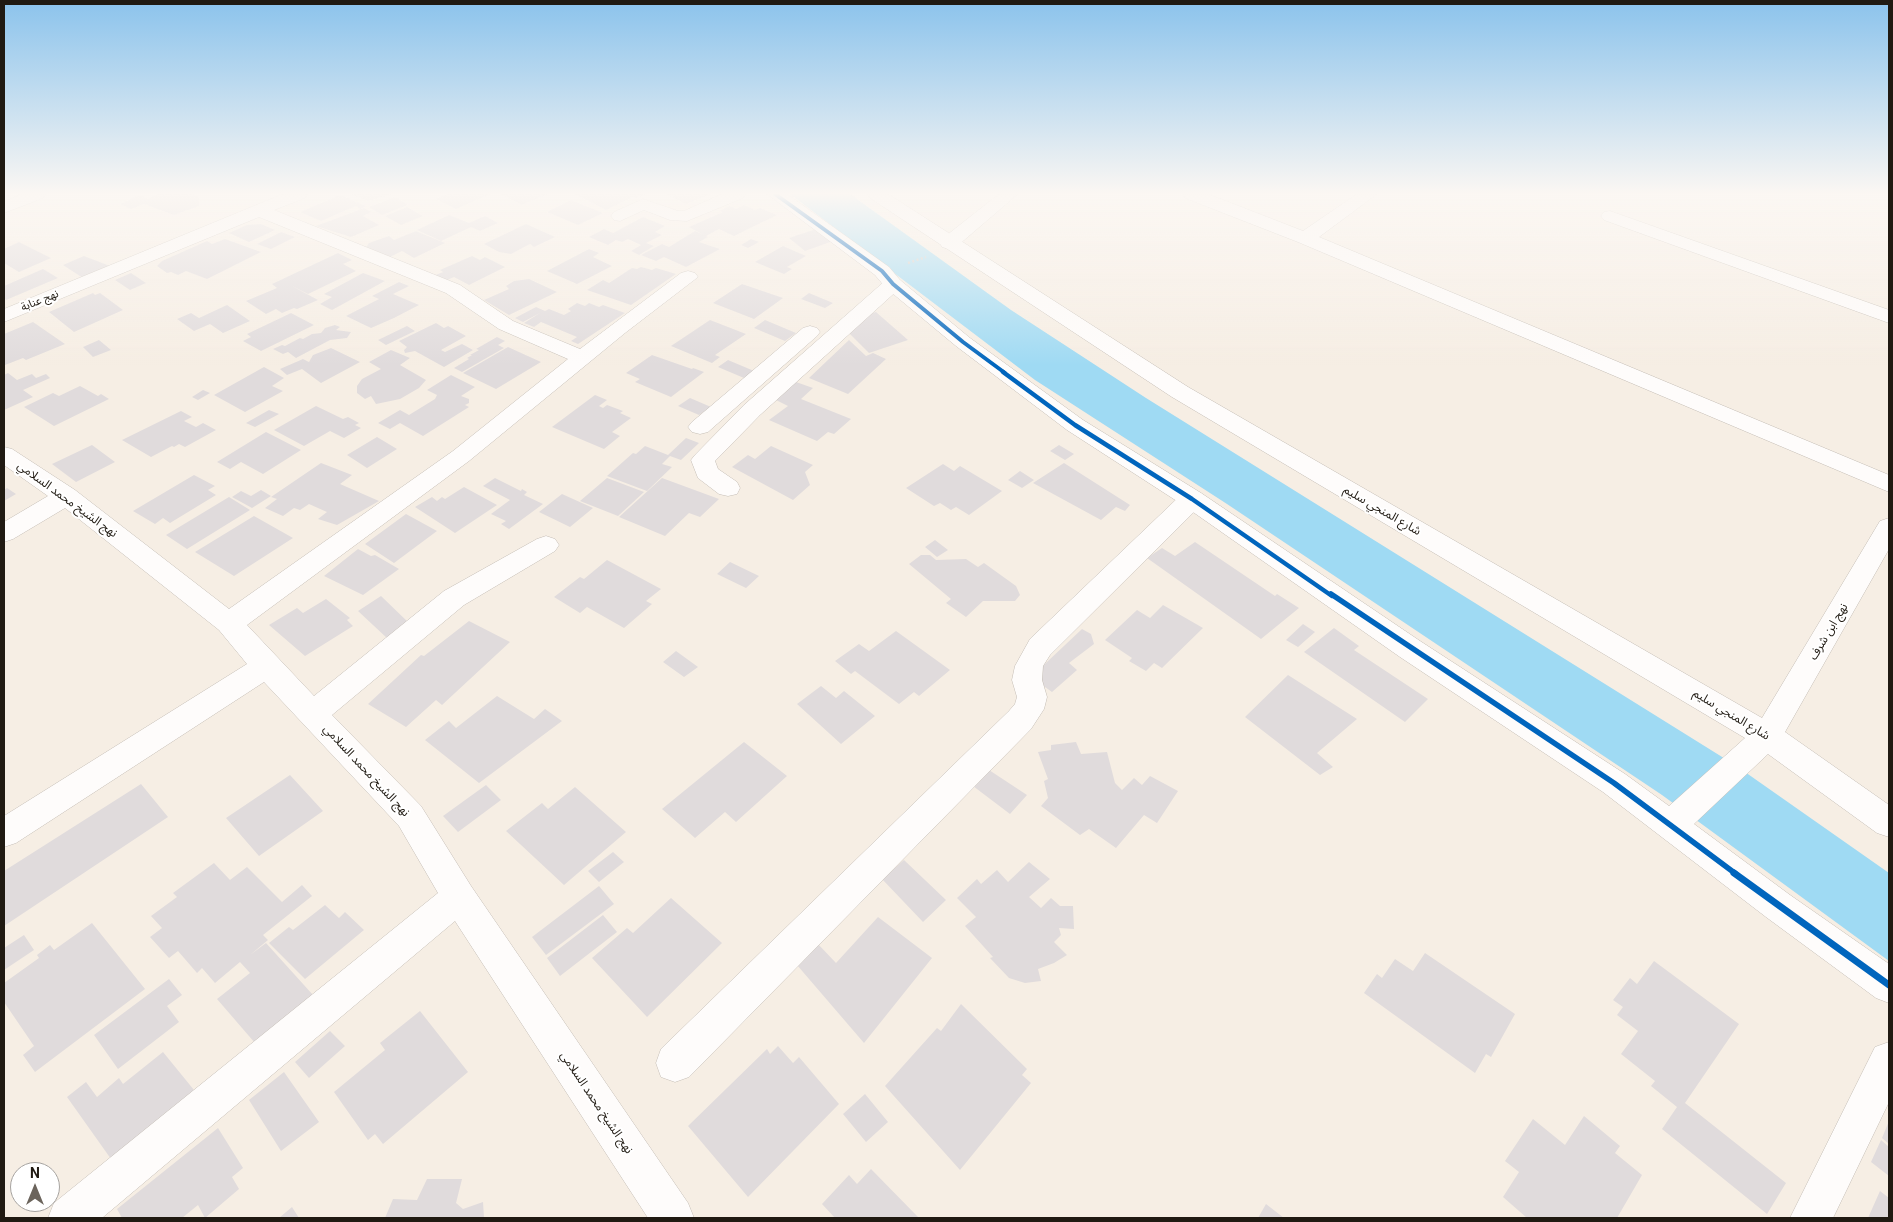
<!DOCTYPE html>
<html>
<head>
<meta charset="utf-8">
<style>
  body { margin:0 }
  #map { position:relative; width:1893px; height:1222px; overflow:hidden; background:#f6eee4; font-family:Roboto,sans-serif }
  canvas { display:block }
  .frame { position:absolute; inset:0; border:5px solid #201a12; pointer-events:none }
  .north { position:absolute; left:10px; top:1162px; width:50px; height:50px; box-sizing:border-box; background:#fff; border:1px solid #a6a3a0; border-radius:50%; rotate:0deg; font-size:14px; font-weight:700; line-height:20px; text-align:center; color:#201a12 }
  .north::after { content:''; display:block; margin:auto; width:18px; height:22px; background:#6b645c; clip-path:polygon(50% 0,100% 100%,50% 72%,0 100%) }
</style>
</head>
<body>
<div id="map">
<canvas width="1893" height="1222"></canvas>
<div class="frame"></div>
<div class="north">N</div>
</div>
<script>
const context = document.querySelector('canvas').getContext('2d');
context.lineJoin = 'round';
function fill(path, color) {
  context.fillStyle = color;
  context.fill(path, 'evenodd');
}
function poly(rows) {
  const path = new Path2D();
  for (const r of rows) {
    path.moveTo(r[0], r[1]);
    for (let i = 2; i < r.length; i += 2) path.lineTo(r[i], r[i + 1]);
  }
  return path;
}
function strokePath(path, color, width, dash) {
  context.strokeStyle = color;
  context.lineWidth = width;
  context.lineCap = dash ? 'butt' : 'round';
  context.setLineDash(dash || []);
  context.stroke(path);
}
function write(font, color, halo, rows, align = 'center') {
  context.font = font + ' Roboto,"Noto Sans Arabic",sans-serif';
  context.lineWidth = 4;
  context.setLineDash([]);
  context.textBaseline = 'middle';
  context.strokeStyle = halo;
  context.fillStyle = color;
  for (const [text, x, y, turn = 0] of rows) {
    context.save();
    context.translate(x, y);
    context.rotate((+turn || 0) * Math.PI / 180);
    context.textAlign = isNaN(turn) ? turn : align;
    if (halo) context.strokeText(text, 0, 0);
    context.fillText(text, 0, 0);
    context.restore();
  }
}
const water = poly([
  [790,194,850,194,1011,310,1146,398,1735,765,1889,873,1889,961,1662,795,1227,504,1035,380]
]);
const building = poly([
  [159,194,191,194,199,197,199,206,174,215,144,204,131,209,120,204,140,195,148,199],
  [352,194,391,194,368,201],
  [448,194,490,194,456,209,436,199],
  [501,194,547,194,522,205],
  [575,194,645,194,636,198,633,197,606,210],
  [667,194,710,194,686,204],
  [340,195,366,206,360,209,356,206,321,221,300,212],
  [395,197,408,205,382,215,369,207],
  [571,200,603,213,578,225,547,212],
  [744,205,755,210,760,208,777,215,734,236,719,229,706,236,708,237,699,242,720,249,686,267,664,257,656,261,641,255,662,244,669,247,695,231,702,234,689,227,723,212,719,211,730,206,736,209],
  [407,207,423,216,401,225,385,216],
  [364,208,371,212,363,216,379,225,351,237,316,226],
  [449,215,469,223,485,216,498,223,480,231,471,227,441,241,417,230],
  [643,217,665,226,655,232,662,235,646,243,654,246,639,255,631,251,641,245,628,239,622,242,616,240,608,245,589,237,604,229,613,233],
  [261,224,275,230,249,242,229,233,247,225],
  [526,224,555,237,534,247,530,244,511,254,499,252,484,244],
  [819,228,836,240,805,251,789,238],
  [416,231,445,243,414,258,402,251,390,257,377,253,366,247,369,243,389,236,394,240],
  [281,232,295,237,271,249,257,244],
  [225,239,261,252,207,279,186,271,178,275,171,272,167,273,157,266,162,261,207,241,212,244],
  [751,239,759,242,748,248,741,245],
  [19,242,51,258,19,272,4,263,4,249],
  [783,246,806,256,787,267,792,269,784,274,755,262],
  [589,249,599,253,593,257,612,266,577,284,547,271],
  [338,253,352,260,343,264,356,271,308,294,292,286,318,300,297,309,294,308,282,313,276,309,266,314,246,301,277,288,272,284],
  [84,256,110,266,83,278,63,265],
  [472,256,480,260,485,257,505,267,469,285,454,277,443,282,433,276,443,272,440,270],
  [641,267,652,270,656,268,676,274,631,305,587,290,603,280,609,283,632,268,637,269],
  [43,269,58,278,6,300,4,298,4,286],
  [131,273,146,283,130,290,115,280],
  [363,273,385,281,332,310,320,304,332,297,324,294],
  [529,279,557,292,509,315,484,300,509,289,506,286,514,281],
  [399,282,409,286,393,294,419,305,394,318,371,328,346,316,379,299,372,296],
  [742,284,783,298,754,319,713,303],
  [93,293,95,295,100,293,123,310,74,332,49,312],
  [809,293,833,303,825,308,801,299],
  [577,303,585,306,589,303,599,307,603,305,625,313,578,344,571,341,577,337,541,322,534,327,524,323,540,313,523,322,515,318,536,307,545,311,549,309,564,315,571,311,568,309],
  [227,305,250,321,223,333,210,324,194,331,177,319,191,313,199,318],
  [876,312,908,340,869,353,849,333,870,314],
  [291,313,314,325,261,351,243,341,251,337,247,334],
  [710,320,746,334,715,355,720,357,712,363,671,346],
  [765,320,796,333,785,341,754,328],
  [33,322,65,344,26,360,23,358,5,365,4,363,4,334],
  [436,323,444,328,448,326,466,336,441,350,445,352,462,344,473,350,444,367,415,351,405,353,404,350,407,347,399,341],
  [335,325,340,327,336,330,351,332,347,338,330,340,296,358,288,352,283,354,273,349,282,345,285,346,300,338,303,339,312,334,321,333,325,328],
  [407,326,415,331,386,345,378,340],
  [497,337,505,341,498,345,504,348,462,372,454,368,469,359,467,358,472,355,470,355,479,350,476,349],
  [99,340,111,350,93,357,83,347],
  [849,340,866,356,873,353,886,359,848,394,809,378],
  [508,347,541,362,496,389,463,373],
  [331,348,360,362,321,383,302,369,287,375,280,369,303,359,309,362,313,355],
  [391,350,410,358,400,365,426,380,419,388,400,399,376,404,371,396,365,399,357,393,357,386,362,379,381,369,369,362],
  [652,355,692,369,693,368,704,372,671,397,635,382,640,379,626,373],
  [728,360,754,371,744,378,718,367],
  [264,367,284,378,272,386,283,391,245,412,214,395],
  [8,373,17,380,32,374,36,378,46,374,50,378,23,390,33,397,4,410,4,375],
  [451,375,475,387,461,396,469,399,469,403,465,405,469,407,423,436,400,423,390,429,378,423,400,410,409,415,435,399,437,395,427,390],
  [796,382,813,388,801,399,851,419,834,434,828,432,817,441,769,420,788,406,776,400],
  [80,386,98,396,101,394,109,399,54,426,24,407,53,393,59,396],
  [203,390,210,393,198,400,192,397],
  [595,395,607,400,599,406,603,408,607,405,623,411,620,413,631,418,612,432,620,436,604,449,552,427],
  [690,398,711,407,699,415,678,406],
  [316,406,343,419,348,417,359,423,355,425,361,428,344,438,330,431,304,446,274,430],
  [269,410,279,414,255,427,246,423],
  [181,411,192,417,184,421,196,427,203,423,216,430,185,447,179,444,174,447,172,446,151,457,122,440],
  [266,432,301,450,263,474,241,462,230,469,217,462],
  [377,437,397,449,367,468,347,455],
  [686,438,699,443,681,460,670,456,662,464,672,467,647,491,607,476,633,453,636,454,645,446,668,455],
  [92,445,115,462,76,482,52,464],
  [1059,445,1074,454,1065,460,1050,451],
  [771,446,813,465,805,472,810,485,793,500,732,467,748,455,755,459],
  [321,463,352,475,340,484,379,501,337,525,318,519,327,512,309,504,300,510,294,508,283,516,265,508,277,499,271,497],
  [1064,463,1130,505,1125,511,1116,507,1101,520,1033,483],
  [943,464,954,471,960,466,1002,491,969,515,956,507,951,510,940,503,934,506,906,488],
  [1020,471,1034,480,1022,488,1008,480],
  [194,475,215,486,208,490,216,495,170,523,163,518,155,524,133,511],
  [495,478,521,491,522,489,527,492,524,495,543,504,509,529,501,524,506,521,491,514,510,500,483,486],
  [607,478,644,492,618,516,580,501],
  [662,478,719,499,700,517,689,513,665,536,619,517],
  [464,487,497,505,455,533,415,507,432,497,437,501,442,497,445,499],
  [7,488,16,494,4,501,4,490],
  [261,490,271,496,252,508,232,497,241,491,251,496],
  [562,494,593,508,570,527,539,512],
  [229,497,250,510,187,549,166,535],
  [406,514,437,531,394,563,365,544],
  [254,516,293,538,234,576,195,552],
  [935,540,948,550,937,557,925,547],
  [1195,542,1275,596,1277,594,1299,608,1261,639,1147,558,1162,548,1175,556],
  [358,549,371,556,375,555,399,569,363,595,324,576],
  [921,555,930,555,936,560,966,559,978,567,984,563,1016,586,1020,595,1015,601,983,601,966,617,946,603,951,599,909,564],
  [607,560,661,589,646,601,652,604,624,628,587,607,580,613,554,597,580,577,584,579],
  [730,562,759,576,746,588,717,574],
  [381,596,409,623,388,639,358,611],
  [326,599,350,618,347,620,353,626,305,656,269,625,297,608,303,613],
  [1163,605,1203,628,1162,668,1154,663,1146,671,1129,661,1132,658,1105,640,1137,610,1150,618],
  [469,621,510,642,442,705,436,700,406,727,368,704,421,655,424,656],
  [1303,624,1315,632,1298,647,1286,640],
  [1334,628,1359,646,1354,650,1428,699,1405,722,1304,652],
  [1082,629,1091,634,1094,644,1069,663,1077,670,1052,692,1031,677],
  [896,631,950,670,919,696,914,692,899,704,855,671,851,674,835,661,859,644,869,651],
  [676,651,698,667,684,677,663,662],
  [1288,675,1357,719,1317,753,1333,767,1320,775,1245,717],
  [821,686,836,698,844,691,875,716,841,744,797,704],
  [497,696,534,719,545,709,562,721,479,783,425,740,449,721,456,728],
  [744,742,787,776,736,822,725,812,695,838,662,809],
  [1076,742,1081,754,1107,752,1115,783,1122,790,1134,778,1142,785,1150,776,1178,791,1157,823,1144,815,1116,848,1089,829,1080,835,1041,806,1048,798,1044,781,1048,779,1038,752,1051,750,1051,745],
  [989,770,1027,795,1010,814,973,786],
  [290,775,323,811,259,856,226,818],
  [141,784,168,817,4,926,4,871],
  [486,785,501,800,458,832,443,816],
  [575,787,626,832,564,885,506,831,542,803,548,809],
  [613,852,624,862,599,882,588,871],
  [904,860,946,900,923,922,882,879],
  [1029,862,1050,879,1029,897,1041,908,1051,898,1060,906,1073,906,1074,929,1059,928,1061,935,1054,942,1067,955,1054,963,1038,969,1041,981,1025,983,1009,978,990,958,993,957,965,926,976,917,957,898,977,879,981,884,997,870,1008,882],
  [214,863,230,880,247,867,282,902,302,885,312,896,263,935,268,940,250,955,266,943,313,995,255,1043,217,999,250,973,240,962,215,983,202,968,197,973,178,951,169,958,150,937,162,928,151,916,177,897,173,893],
  [599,886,614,904,546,955,532,937],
  [671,898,722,943,647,1017,592,958,627,928,633,933],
  [325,905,339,918,345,912,364,930,305,979,269,943,289,927,293,930],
  [603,915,617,932,560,976,547,958],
  [878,917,932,958,864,1043,797,965,818,944,836,963],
  [92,923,145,989,35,1072,23,1055,34,1046,4,1002,4,983,39,958,37,955,50,945,54,950],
  [24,935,34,950,4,970,4,948],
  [1425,953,1515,1014,1491,1057,1486,1054,1475,1073,1364,993,1377,974,1382,978,1395,959,1413,971],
  [1654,961,1739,1024,1685,1103,1786,1183,1767,1214,1662,1129,1677,1107,1651,1086,1655,1081,1621,1054,1638,1031,1617,1015,1623,1007,1613,1000,1630,978,1637,984],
  [169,979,182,995,167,1006,179,1022,118,1069,94,1035],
  [961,1004,1027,1069,1022,1075,1031,1083,960,1170,885,1086,937,1028,941,1031],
  [420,1011,468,1072,383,1144,375,1134,368,1140,334,1092,385,1050,380,1043],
  [330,1031,345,1046,309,1078,295,1062],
  [778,1046,793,1063,799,1057,839,1104,748,1197,688,1126,767,1049,770,1054],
  [163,1052,194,1090,111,1159,67,1097,86,1082,97,1097,119,1078,123,1084],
  [284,1072,319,1122,281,1151,249,1100],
  [865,1094,888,1122,866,1142,843,1114],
  [1584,1116,1620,1146,1615,1153,1642,1175,1617,1218,1527,1218,1503,1197,1519,1172,1505,1161,1533,1119,1565,1145],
  [1889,1121,1889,1144,1882,1138],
  [218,1128,243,1168,232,1177,239,1189,205,1218,198,1205,182,1218,122,1218,117,1209],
  [1881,1140,1889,1147,1889,1176,1871,1162],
  [871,1169,919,1218,835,1218,822,1204,849,1175,857,1184],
  [427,1179,462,1179,456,1203,463,1209,483,1202,484,1218,385,1218,393,1199,417,1200],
  [1880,1191,1889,1198,1889,1218,1868,1218],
  [1266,1204,1284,1218,1258,1218],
  [292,1207,299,1218,279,1218]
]);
const path = poly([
  [908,263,926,257]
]);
const street = poly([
  [21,194,45,194,43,198,4,213,4,202,21,194],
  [283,194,307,194,305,198,274,210,460,285,513,321,580,349,681,273,688,271,695,273,698,277,625,333,469,461,247,625,314,696,444,591,537,539,546,536,555,539,559,545,555,551,464,605,332,715,421,806,471,886,688,1203,694,1218,648,1218,455,921,102,1218,48,1218,54,1203,438,893,399,826,264,682,16,843,4,847,4,816,247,664,219,630,65,508,13,539,4,542,4,522,48,496,4,465,4,447,12,449,75,490,229,609,453,451,568,359,499,329,446,293,259,217,4,322,4,309,283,194],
  [722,194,745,194,743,198,687,221,670,220,644,210,620,221,614,220,611,216,614,212,643,199,678,211,684,211,722,194],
  [999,194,1018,194,956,247,949,249,942,247,940,243,942,239,999,194],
  [1183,194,1208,194,1303,231,1357,194,1377,194,1319,237,1889,475,1889,492,1298,242,1185,198,1183,194],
  [1610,211,1889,310,1889,323,1604,220,1601,216,1604,212,1610,211],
  [893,278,900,280,903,284,900,288,760,415,715,461,718,469,737,482,740,488,737,494,728,496,719,494,698,478,691,460,695,455,744,405,886,280,893,278],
  [810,326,817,328,820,332,817,336,708,432,700,434,692,432,688,427,692,422,803,328,810,326],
  [1192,491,1201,493,1204,499,1201,505,1050,655,1043,666,1042,680,1047,697,1044,709,1031,729,689,1077,675,1082,661,1077,656,1063,661,1049,1009,711,1015,704,1017,697,1012,680,1015,666,1030,639,1183,493,1192,491],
  [1889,1042,1889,1102,1833,1218,1790,1218,1875,1047,1889,1042]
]);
const secondary = poly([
  [767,194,787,194,889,267,900,280,970,338,1083,420,1201,493,1420,641,1625,774,1669,806,1745,738,1172,397,870,198,868,194,888,194,1188,387,1762,718,1880,521,1889,518,1889,549,1785,732,1889,805,1889,837,1877,833,1768,754,1694,824,1790,895,1889,964,1889,1003,1876,998,1766,917,1603,792,1400,657,1183,505,1067,430,956,346,886,288,875,275,767,194]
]);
const bus1Far3 = poly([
  [775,194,882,271,893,284,963,342,1005,373]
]);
const bus1Far2 = poly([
  [1003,372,1075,425,1192,499,1332,596]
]);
const bus1Far1 = poly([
  [1331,594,1614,783,1736,874]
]);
const bus1 = poly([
  [1734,873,1889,985]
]);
const farStreetnames = [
  ["نهج عنابة",40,301,-22]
];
const streetNames = [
  ["نهج الشيخ محمد السلامي",67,500,36],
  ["شارع المنجي سليم",1382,511,30],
  ["نهج ابن شرف",1829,632,-59],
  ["شارع المنجي سليم",1731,715,31],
  ["نهج الشيخ محمد السلامي",366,771,47],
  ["نهج الشيخ محمد السلامي",596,1103,56]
];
fill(water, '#9fdaf3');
fill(building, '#e0dbdc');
strokePath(street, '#c4bdb5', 1);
strokePath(secondary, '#c4bdb5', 1);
strokePath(path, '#d1cfcc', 2.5, [2, 2.5]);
fill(street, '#fefcfb');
fill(secondary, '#fefcfb');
strokePath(bus1Far3, '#0065bd', 4);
strokePath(bus1Far2, '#0065bd', 4.5);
strokePath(bus1Far1, '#0065bd', 5.5);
strokePath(bus1, '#0065bd', 7);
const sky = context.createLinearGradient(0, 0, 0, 365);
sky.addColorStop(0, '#8bc3ec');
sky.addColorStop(0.53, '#fbf7f3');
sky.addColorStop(1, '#fbf7f300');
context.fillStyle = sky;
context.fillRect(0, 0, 1893, 365);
write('11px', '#201a12', '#fff', farStreetnames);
write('12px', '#201a12', '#fff', streetNames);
</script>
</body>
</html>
